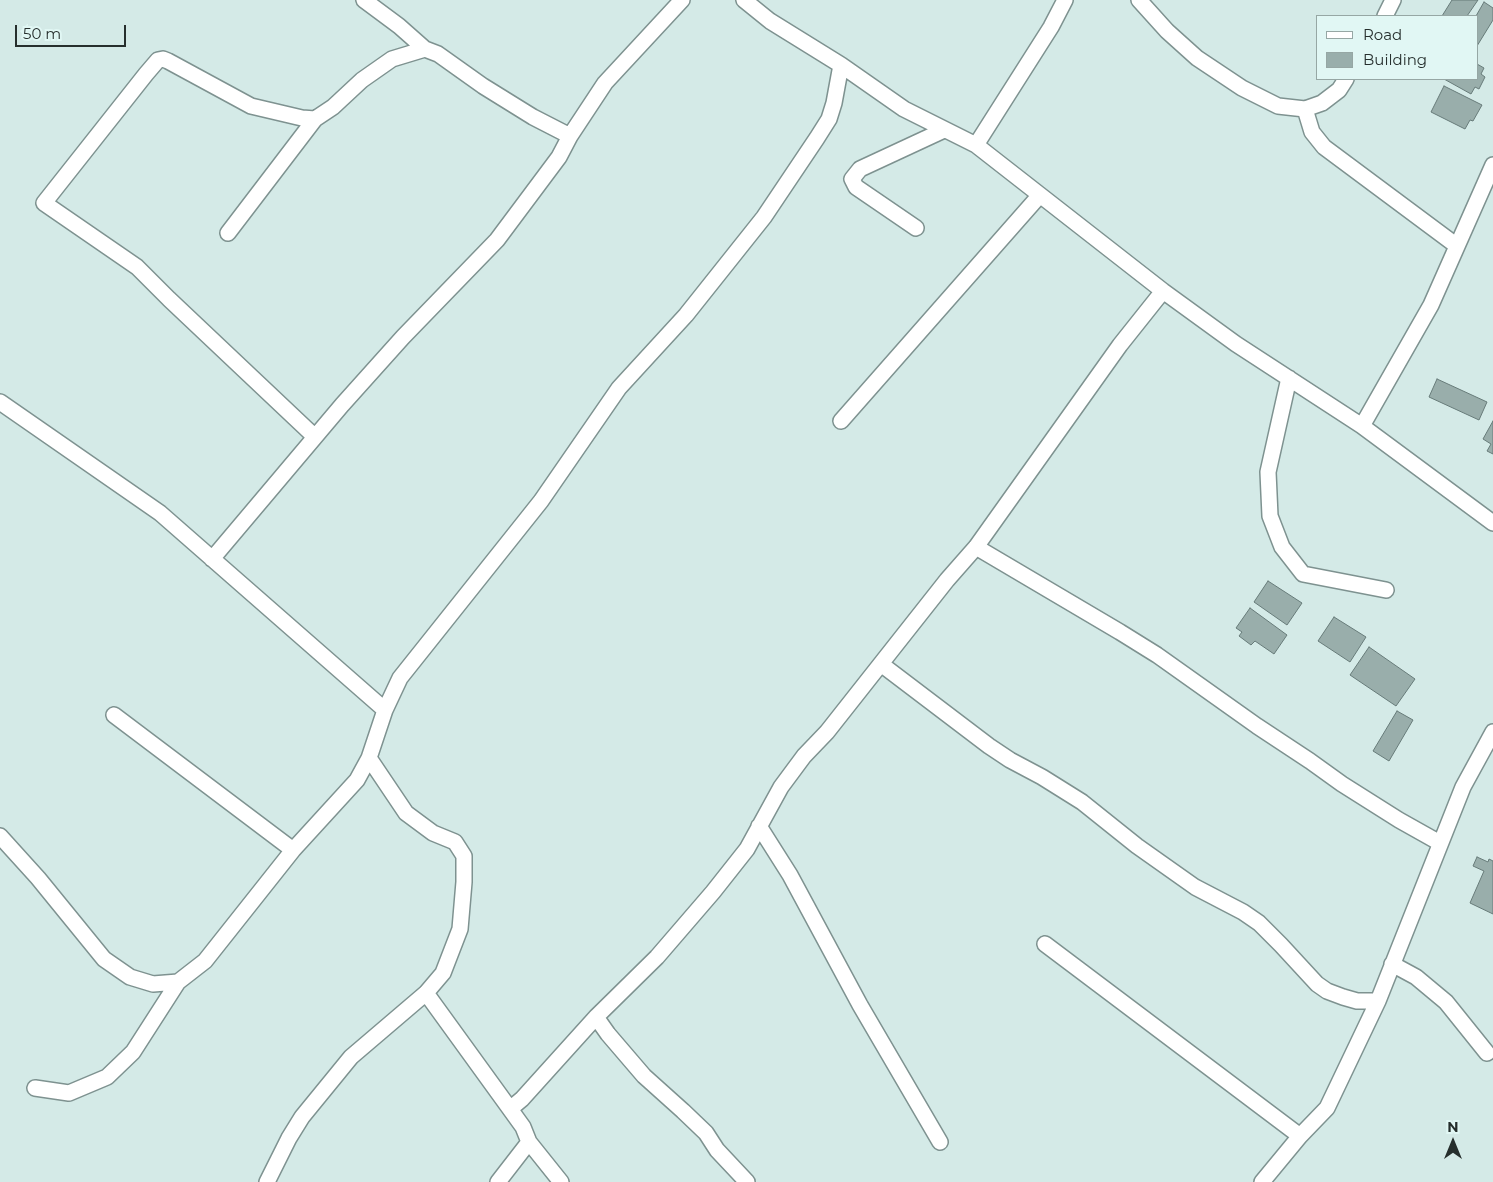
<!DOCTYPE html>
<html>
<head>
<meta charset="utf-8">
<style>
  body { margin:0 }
  #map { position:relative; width:1493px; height:1182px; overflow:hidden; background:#d4eae7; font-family:Montserrat,sans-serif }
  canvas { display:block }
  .legend { position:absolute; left:1316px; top:15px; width:162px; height:65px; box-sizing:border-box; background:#e1f7f4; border:1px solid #96a7a4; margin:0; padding:6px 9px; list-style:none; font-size:15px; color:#262f2d }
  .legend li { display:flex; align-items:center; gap:10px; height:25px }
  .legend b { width:25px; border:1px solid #96a7a4 }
  .north { position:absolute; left:1428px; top:1117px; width:50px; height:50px; -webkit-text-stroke:4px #e1f7f4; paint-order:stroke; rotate:0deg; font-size:14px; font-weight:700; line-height:20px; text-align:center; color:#262f2d }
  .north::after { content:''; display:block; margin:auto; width:18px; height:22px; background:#262f2d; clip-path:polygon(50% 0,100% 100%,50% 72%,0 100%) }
  .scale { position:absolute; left:15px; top:25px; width:111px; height:22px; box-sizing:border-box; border:2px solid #262f2d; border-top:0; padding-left:6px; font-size:15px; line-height:18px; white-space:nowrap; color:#262f2d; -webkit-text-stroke:4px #e1f7f4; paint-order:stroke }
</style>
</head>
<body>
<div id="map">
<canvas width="1493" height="1182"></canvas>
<ul class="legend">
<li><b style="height:6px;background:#fff"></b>Road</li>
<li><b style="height:14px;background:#99aeab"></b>Building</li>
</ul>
<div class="north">N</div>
<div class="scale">50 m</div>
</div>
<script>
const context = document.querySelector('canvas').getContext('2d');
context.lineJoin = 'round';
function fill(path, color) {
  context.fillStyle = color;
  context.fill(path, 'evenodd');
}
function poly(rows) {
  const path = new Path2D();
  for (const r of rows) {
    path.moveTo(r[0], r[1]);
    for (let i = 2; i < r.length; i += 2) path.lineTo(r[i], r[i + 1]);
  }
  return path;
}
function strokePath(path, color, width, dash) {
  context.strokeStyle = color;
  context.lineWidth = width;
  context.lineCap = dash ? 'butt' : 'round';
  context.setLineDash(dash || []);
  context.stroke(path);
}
const building = poly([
  [1452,0,1478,0,1467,16,1442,16,1452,0],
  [1484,2,1493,8,1493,20,1477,46,1477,16,1476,16,1484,2],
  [1477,64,1484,68,1481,74,1485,77,1479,89,1475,87,1471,94,1444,79,1477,79,1477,64],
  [1444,86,1482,105,1473,121,1470,120,1465,129,1431,112,1444,86],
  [1437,379,1487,402,1479,420,1429,397,1437,379],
  [1493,421,1493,454,1487,451,1491,444,1483,439,1493,421],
  [1268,581,1302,603,1287,625,1254,602,1268,581],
  [1250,608,1287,635,1274,654,1255,641,1251,645,1239,636,1242,632,1236,628,1250,608],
  [1334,617,1366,637,1350,662,1318,641,1334,617],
  [1369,647,1415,679,1396,706,1350,675,1369,647],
  [1397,711,1413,720,1389,761,1373,751,1397,711],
  [1477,857,1488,862,1489,859,1493,861,1493,914,1470,903,1484,871,1473,866,1477,857]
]);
const minor = poly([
  [364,0,399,26,425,49,438,54,483,86,533,117,570,136],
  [744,0,770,21,841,65,904,109,976,145,1163,291,1236,344,1362,426,1493,523],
  [1139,0,1167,31,1197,58,1242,88,1278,106,1305,109,1322,103,1339,90,1346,79],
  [1385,16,1393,0],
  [1305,109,1312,132,1324,147,1457,246],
  [976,145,1051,27,1065,0],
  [916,228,856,187,852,179,860,169,944,130],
  [228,233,315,119,333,107,362,80,392,59,425,49],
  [1289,378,1268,472,1270,516,1282,547,1303,574,1386,590],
  [0,402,160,513,385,710],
  [841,421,1040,195],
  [1362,426,1431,305,1493,165],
  [314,436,169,299,137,267,44,203,146,74,158,60,163,59,168,61,251,106,302,118,315,119],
  [976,547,1120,632,1157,655,1257,726,1310,761,1342,784,1399,820,1440,843],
  [212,559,342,405,403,337,497,240,559,157,570,136,605,83,682,0],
  [881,664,989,746,1010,760,1042,777,1082,802,1137,846,1195,887,1243,912,1259,923,1281,945,1317,984,1327,991,1343,997,1357,1001,1378,1001],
  [114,715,293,850],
  [759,826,790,875,860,1005,940,1142],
  [0,836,38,878,104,959,130,977,153,984,178,982,205,961,293,850,357,780,369,758,385,710,400,678,541,501,619,388,686,315,764,217,817,138,829,119,834,103,841,65],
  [1045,944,1300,1136],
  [1392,964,1416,977,1446,1002,1487,1053],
  [426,993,510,1109],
  [596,1017,608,1034,644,1076,683,1111,706,1133,717,1150,747,1182],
  [35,1088,69,1093,107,1077,133,1052,178,982],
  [267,1182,289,1138,302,1117,351,1057,426,993,443,973,460,929,464,882,464,856,455,842,433,833,406,813,369,758],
  [498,1182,529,1142],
  [561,1182,529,1142,523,1127,510,1109,522,1099,596,1017,657,957,713,892,747,849,781,787,804,756,827,732,947,580,976,547,1120,345,1163,291],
  [1262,1182,1300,1136,1327,1108,1378,1001,1463,787,1493,732]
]);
fill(building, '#99aeab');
strokePath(building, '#677b79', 1);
strokePath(minor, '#7e9290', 18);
strokePath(minor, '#fff', 15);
</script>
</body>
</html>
